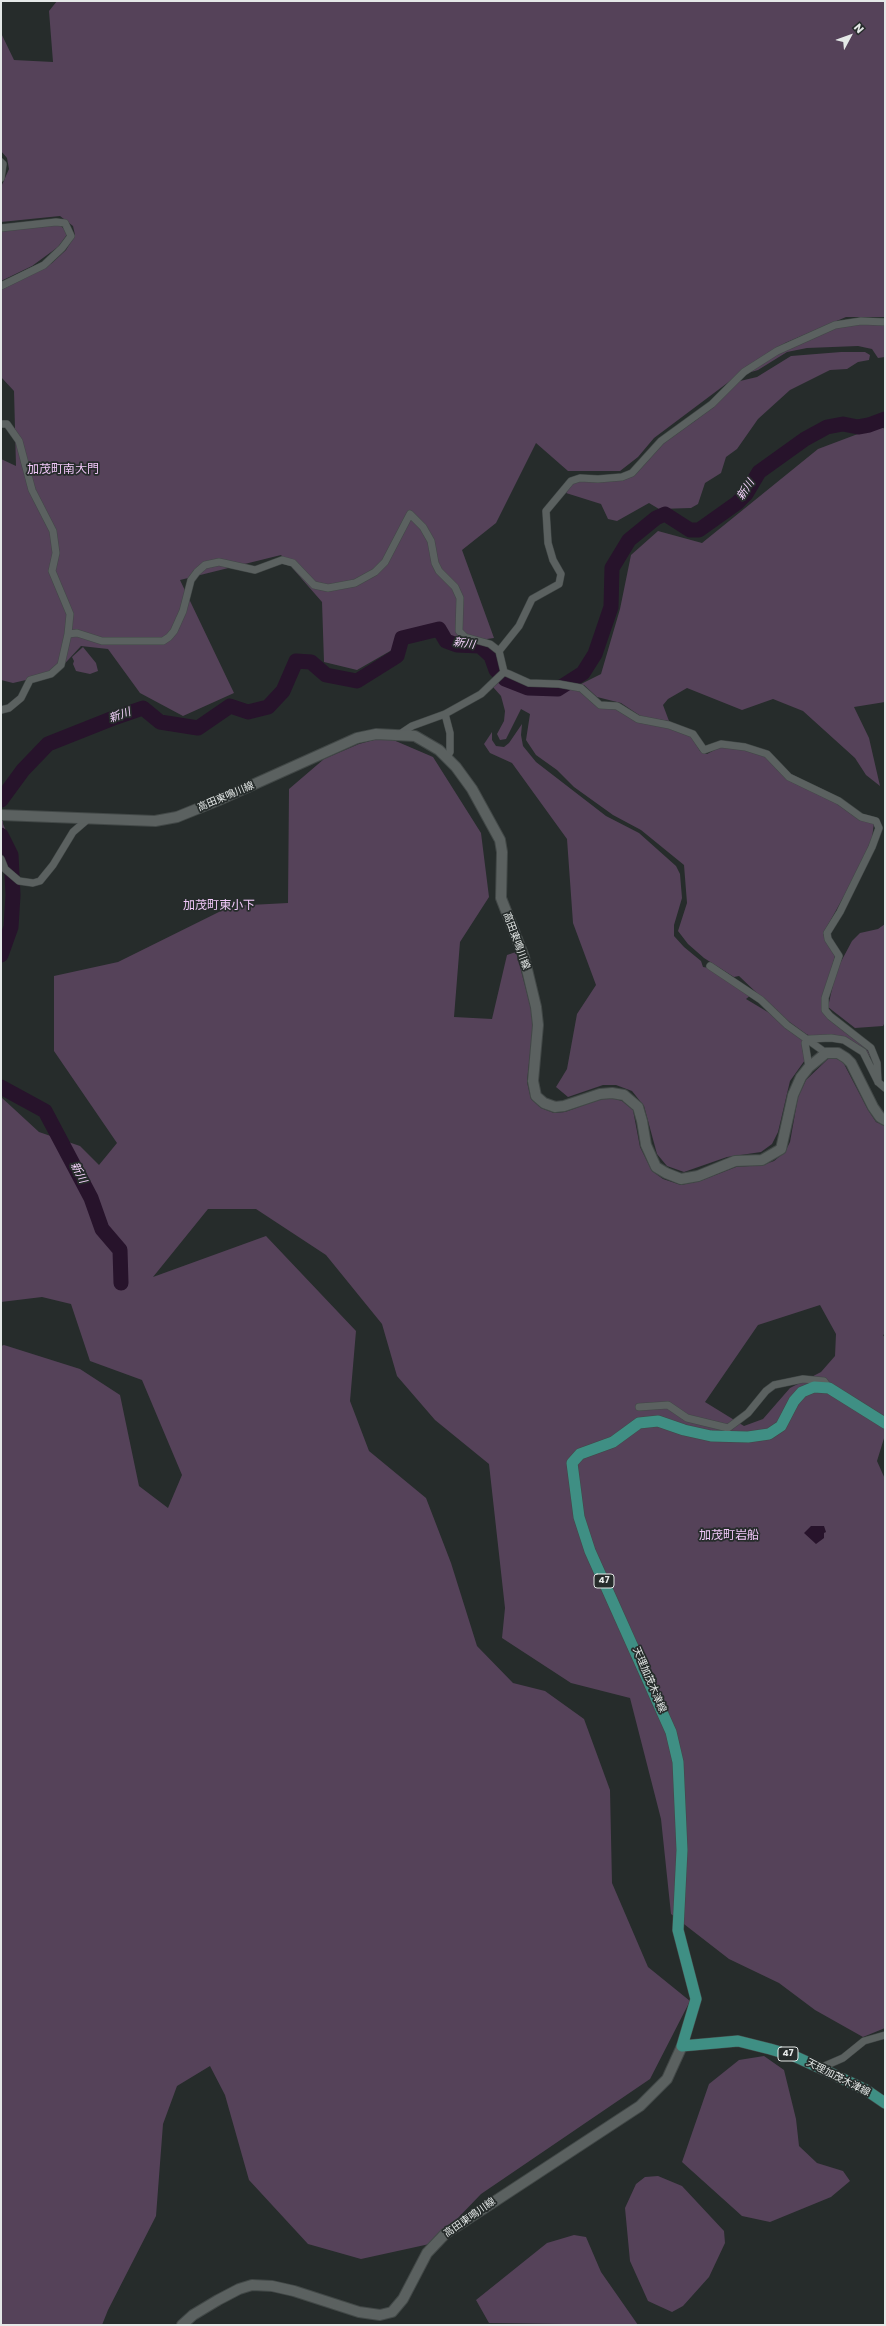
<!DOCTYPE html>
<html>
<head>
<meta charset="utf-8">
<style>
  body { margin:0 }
  #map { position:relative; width:886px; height:2326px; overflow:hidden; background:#262c2b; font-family:Poppins,sans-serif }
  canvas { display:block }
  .frame { position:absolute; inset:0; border:2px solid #e4e8e7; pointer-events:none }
  .north { position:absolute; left:830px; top:16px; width:40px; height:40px; -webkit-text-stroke:3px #262c2b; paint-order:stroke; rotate:49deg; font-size:11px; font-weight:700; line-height:16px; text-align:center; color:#e4e8e7 }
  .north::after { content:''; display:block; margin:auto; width:14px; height:18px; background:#e4e8e7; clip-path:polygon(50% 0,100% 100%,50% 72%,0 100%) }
</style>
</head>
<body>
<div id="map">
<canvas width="886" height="2326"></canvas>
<div class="frame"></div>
<div class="north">N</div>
</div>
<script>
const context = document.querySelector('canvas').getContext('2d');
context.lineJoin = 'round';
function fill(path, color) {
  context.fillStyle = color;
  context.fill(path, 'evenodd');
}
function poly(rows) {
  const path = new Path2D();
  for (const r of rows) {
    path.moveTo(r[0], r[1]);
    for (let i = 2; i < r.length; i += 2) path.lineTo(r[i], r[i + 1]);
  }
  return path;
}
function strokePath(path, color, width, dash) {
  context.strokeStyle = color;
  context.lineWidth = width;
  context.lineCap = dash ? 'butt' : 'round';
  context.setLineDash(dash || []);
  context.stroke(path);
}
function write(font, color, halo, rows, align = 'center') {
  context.font = font + ' Poppins,"Noto Sans JP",sans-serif';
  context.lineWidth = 3.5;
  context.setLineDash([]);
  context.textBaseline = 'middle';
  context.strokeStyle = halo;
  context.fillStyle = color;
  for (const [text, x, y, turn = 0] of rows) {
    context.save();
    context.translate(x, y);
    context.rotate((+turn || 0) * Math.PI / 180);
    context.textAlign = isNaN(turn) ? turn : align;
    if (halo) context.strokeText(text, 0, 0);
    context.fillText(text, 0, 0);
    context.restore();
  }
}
const green = poly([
  [57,1,885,1,885,317,846,317,785,343,746,369,654,438,638,457,620,471,568,471,536,443,496,523,462,550,494,638,452,644,439,623,357,670,324,662,322,602,281,555,180,580,234,693,183,716,140,693,108,649,81,646,56,673,13,683,1,680,1,459,16,466,14,391,1,377,1,290,37,272,52,263,66,250,75,235,73,226,60,216,1,222,1,187,9,169,7,158,1,151,1,33,14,60,53,62,49,11],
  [60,225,66,231,66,236,58,247,32,266,1,281,1,230],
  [848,322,885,323,885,357,878,358,872,349,858,346,807,348,787,352,758,370,748,373,787,348],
  [841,352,865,352,870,355,869,360,858,362,847,369,830,370,790,390,758,419,737,449,726,457,721,473,705,483,698,504,691,508,659,509,649,503,617,521,608,519,601,504,566,493,574,482,622,480,664,440,695,421,740,381,757,377,791,356],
  [879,426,885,429,885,702,854,707,869,738,880,786,866,775,855,758,803,711,773,699,742,710,687,688,668,699,663,705,669,721,642,717,621,703,597,697,584,685,579,685,601,674,620,609,631,555,658,531,702,543,818,449],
  [83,647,96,663,98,671,90,674,76,671,73,664,74,661,72,657],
  [505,676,578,690,602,708,617,710,641,723,665,726,691,736,700,751,707,754,722,746,761,753,789,779,832,798,874,823,872,838,861,865,823,934,835,956,821,1004,827,1017,865,1046,872,1059,863,1048,847,1039,811,1036,806,1034,780,1015,739,976,734,977,704,958,688,944,678,931,687,903,684,865,641,830,613,815,574,787,557,770,536,755,526,740,530,714,521,709,506,739,500,740,497,734,504,721,505,711,501,696,493,687],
  [522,724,521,735,523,746,536,762,606,816,639,833,676,866,680,874,682,898,674,925,674,936,684,947,701,961,703,967,709,968,751,995,746,999,771,1014,803,1039,802,1048,805,1060,790,1081,778,1132,772,1144,761,1152,727,1157,684,1172,667,1166,657,1154,644,1106,632,1091,616,1085,603,1085,568,1097,556,1087,567,1069,577,1014,596,985,573,923,567,839,512,763,490,753,484,744,492,732,492,740,496,746,504,747,509,743],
  [377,739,391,739,433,757,481,833,489,897,460,942,454,1017,492,1019,507,955,516,952,531,1008,533,1025,527,1082,531,1099,541,1108,554,1113,565,1112,601,1099,612,1098,622,1101,633,1110,640,1147,652,1171,663,1179,681,1185,700,1181,736,1167,763,1165,774,1161,785,1152,790,1142,798,1097,806,1080,828,1059,837,1059,843,1062,868,1110,876,1122,885,1126,885,1334,883,1335,885,1338,885,1435,877,1461,885,1479,885,2028,863,2037,815,2010,779,1983,729,1959,671,1914,661,1819,630,1698,571,1683,502,1638,505,1608,489,1464,435,1420,397,1376,382,1324,326,1255,256,1209,208,1209,153,1277,266,1236,356,1331,350,1401,369,1451,426,1498,451,1563,477,1646,513,1683,545,1691,584,1719,610,1790,612,1883,648,1967,690,2001,650,2079,481,2194,434,2243,361,2259,308,2244,249,2180,225,2095,210,2066,177,2086,163,2124,156,2216,108,2310,102,2325,1,2325,1,1346,4,1345,80,1369,120,1395,139,1486,168,1508,182,1475,142,1380,90,1361,71,1304,42,1297,1,1302,1,1097,39,1132,80,1146,99,1165,117,1143,54,1051,54,976,118,962,231,906,288,903,289,789,324,759,359,744],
  [820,1305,836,1334,835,1356,821,1372,790,1388,763,1419,744,1426,705,1402,758,1325],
  [1,819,3,819,3,824,16,853,18,862,15,871,1,848],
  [885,924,885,1022,883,1026,855,1028,828,1007,836,971,852,941,860,933,878,929],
  [764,2056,784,2070,796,2119,799,2146,817,2163,843,2171,850,2181,831,2197,770,2222,742,2216,682,2162,709,2084,739,2060],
  [658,2176,682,2186,724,2231,725,2243,709,2277,683,2306,672,2312,648,2301,630,2261,625,2208,636,2184,645,2177],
  [574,2235,586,2237,601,2272,638,2325,489,2323,476,2300,547,2243]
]);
const water = poly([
  [811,1526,824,1526,826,1532,824,1533,824,1538,816,1544,804,1533]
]);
const river = poly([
  [1,800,23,770,48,744,111,719,143,708,160,722,198,728,230,706,248,712,268,707,283,691,296,661,311,662,326,675,357,681,397,656,402,638,439,629,446,641,457,645,480,646,491,656,496,670,505,679,528,688,558,689,583,673,595,654,611,607,612,568,629,540,656,518,665,514,690,530,699,530,737,503,746,494,759,472,805,439,827,427,843,424,858,427,869,425,885,419],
  [1,835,11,855,13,895,11,927,1,955],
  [1,1087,45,1111,91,1198,102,1229,120,1250,121,1283]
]);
const minor = poly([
  [1,162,3,164,1,178],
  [1,228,56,222,65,223,71,236,62,248,44,265,1,286],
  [1,424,7,424,19,441,32,490,53,531,56,553,52,571,70,614,68,634,61,665,51,674,30,680,21,698,9,708,1,710],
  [68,634,77,633,102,641,163,641,169,637,174,631,183,611,191,580,197,572,205,565,219,562,255,570,282,560,293,563,314,585,328,588,355,583,375,572,385,562,410,514,423,527,431,541,435,563,439,571,455,587,460,598,459,631,465,637,490,644,499,651],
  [445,714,450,733,450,752,447,757],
  [400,734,412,726,445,714,481,694,504,672],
  [1,859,5,869,19,881,33,883,40,881,53,865,73,832,88,819],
  [710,966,761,1000,787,1025,826,1053],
  [809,1067,805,1043,809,1039,831,1038,844,1040,863,1052,878,1082,885,1088],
  [878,1082,877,1063,871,1048,830,1016,825,1010,825,998,839,956,828,939,827,933,840,912,872,847,879,828,876,821,861,817,839,801,789,777,767,754,745,747,721,744,704,750,693,734,669,725,638,719,617,706,600,705,581,688,559,684,529,683,509,674,504,672,499,651,519,626,532,599,559,584,561,574,553,560,548,543,546,511,571,481,580,478,598,479,622,477,632,473,661,441,712,404,744,372,777,351,835,325,861,321,885,322],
  [639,1407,668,1405,687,1418,728,1428,748,1413,766,1391,774,1385,803,1379,824,1381,829,1388],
  [820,2068,843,2058,864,2041,885,2035]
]);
const secondary = poly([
  [1,815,155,821,177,817,219,800,357,738,376,734,415,736,439,750,456,767,472,789,500,840,502,852,501,898,524,957,536,1007,538,1025,533,1081,536,1096,544,1103,555,1107,564,1106,600,1094,612,1093,624,1095,638,1107,642,1121,646,1145,656,1167,666,1173,681,1179,698,1176,735,1161,762,1160,781,1149,793,1095,801,1077,809,1067,826,1053,838,1053,846,1058,851,1063,873,1107,880,1117,885,1120],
  [182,2325,193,2315,218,2300,239,2289,252,2285,272,2286,294,2291,359,2312,380,2315,392,2312,403,2299,427,2253,445,2234,640,2106,667,2079,682,2046]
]);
const primary = poly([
  [885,1423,829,1388,814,1387,802,1392,794,1401,781,1426,769,1434,748,1437,711,1436,684,1430,658,1421,639,1423,613,1442,580,1454,572,1463,579,1517,590,1551,671,1732,678,1762,682,1850,678,1930,696,1999,682,2046,738,2041,770,2049,794,2056,820,2068,866,2090,885,2103]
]);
const shields = [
  [604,1581,20],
  [788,2054,20]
];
const shieldNames = [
  ["47",604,1581],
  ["47",788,2054]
];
const streetNames = [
  ["高田東鳴川線",226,797,-23],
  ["高田東鳴川線",516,941,70],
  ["天理加茂木津線",649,1680,67],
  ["天理加茂木津線",838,2078,27],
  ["高田東鳴川線",470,2218,-35]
];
const waterNames = [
  ["新川",746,490,-56],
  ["新川",464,644,8],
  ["新川",120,716,-20],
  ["新川",78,1173,62]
];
const quarterNames = [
  ["加茂町南大門",63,470],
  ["加茂町東小下",219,906],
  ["加茂町岩船",729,1536]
];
fill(green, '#554259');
fill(water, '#27132b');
strokePath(river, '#27132b', 15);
strokePath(minor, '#424847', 8);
strokePath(secondary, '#424847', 12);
strokePath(primary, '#424847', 12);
strokePath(minor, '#5b6160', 7);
strokePath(secondary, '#5b6160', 10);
strokePath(primary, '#3f8f84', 11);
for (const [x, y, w] of shields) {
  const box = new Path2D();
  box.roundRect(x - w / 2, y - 7, w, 14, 3);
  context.fillStyle = '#262c2b';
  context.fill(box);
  strokePath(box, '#e4e8e7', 1);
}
write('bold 9px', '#e4e8e7', null, shieldNames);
write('10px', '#e4e8e7', '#262c2b', streetNames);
write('italic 11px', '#f6d4fd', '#262c2b', waterNames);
write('12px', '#f0c7f8', '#262c2b', quarterNames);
</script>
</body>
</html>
